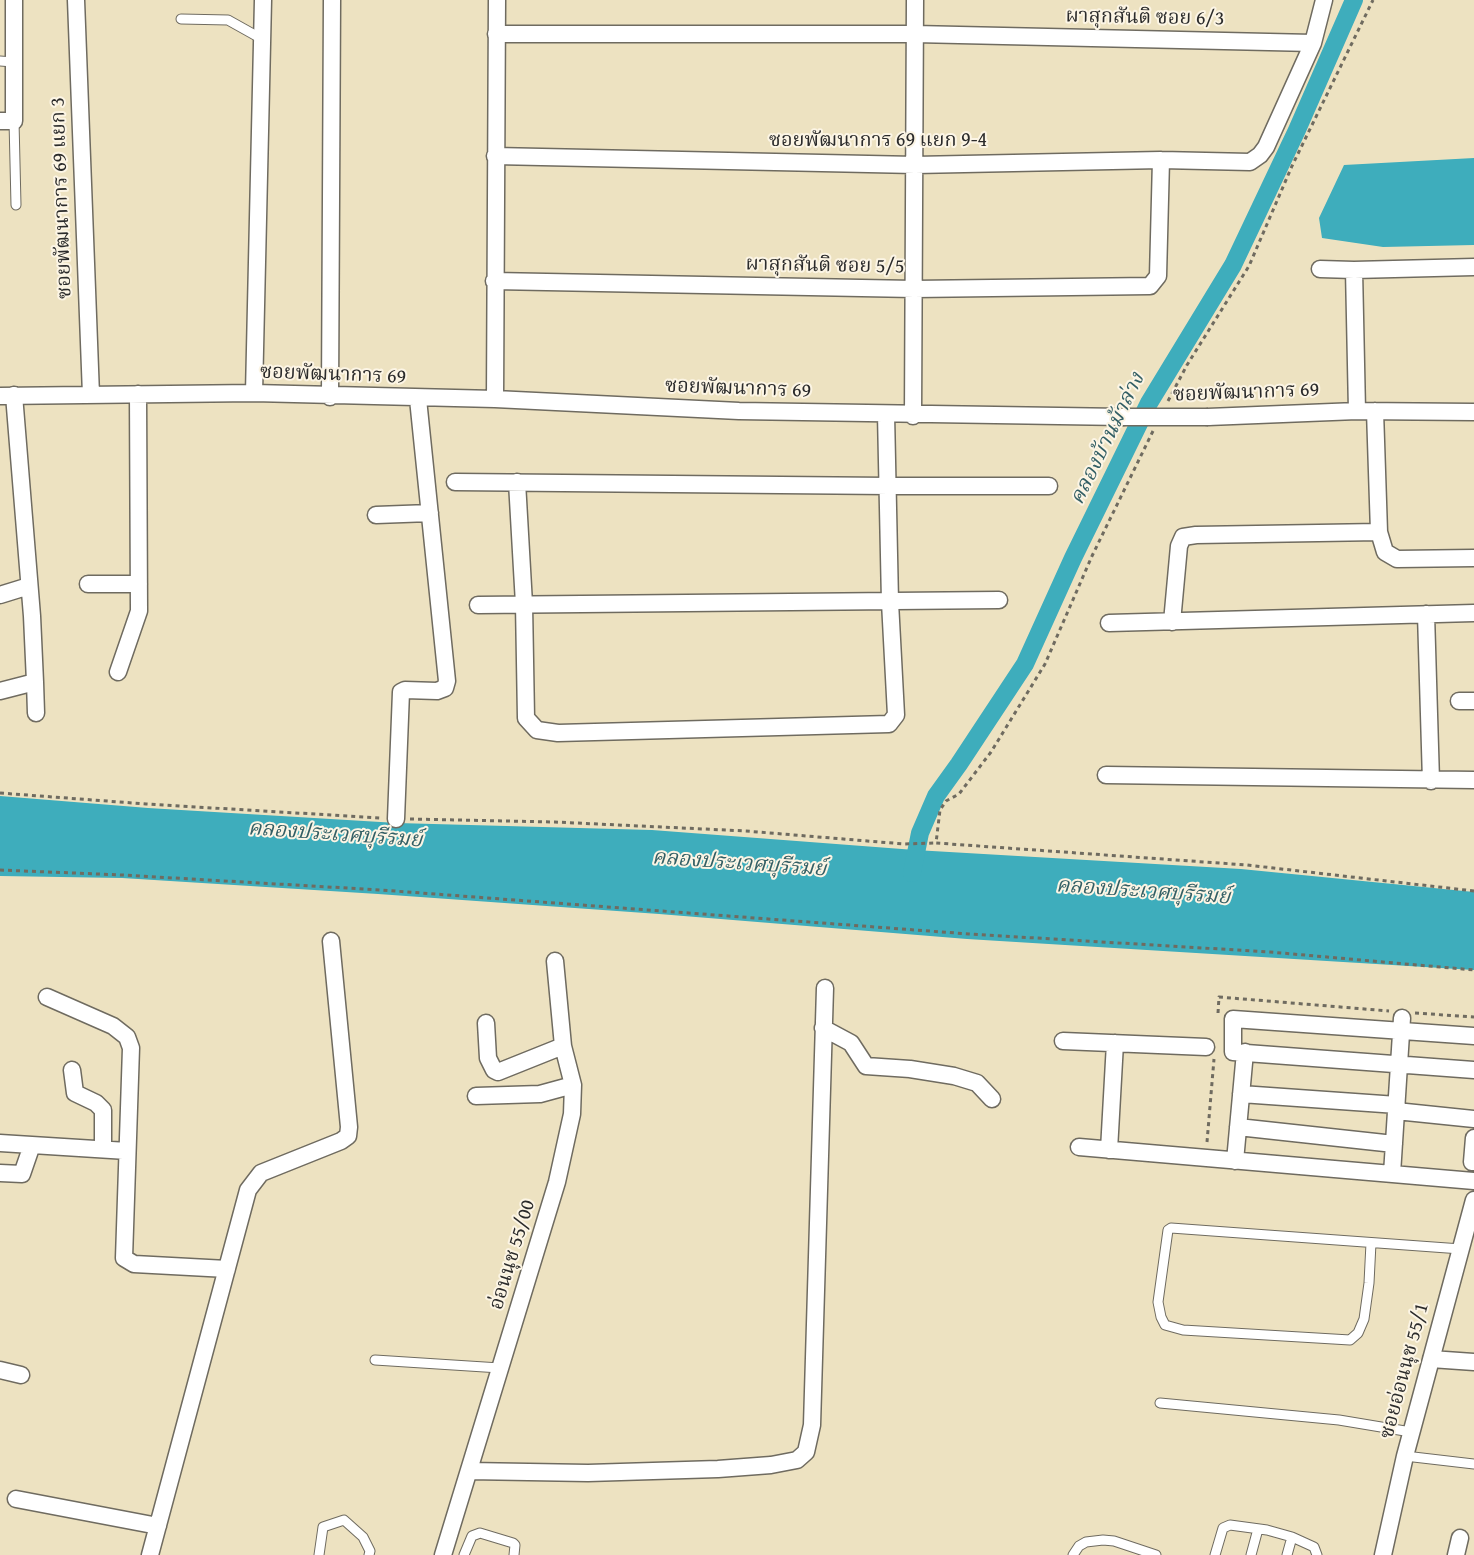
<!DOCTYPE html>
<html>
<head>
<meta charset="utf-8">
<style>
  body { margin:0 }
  canvas { display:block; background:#ede2c1 }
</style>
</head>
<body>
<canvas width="1474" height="1555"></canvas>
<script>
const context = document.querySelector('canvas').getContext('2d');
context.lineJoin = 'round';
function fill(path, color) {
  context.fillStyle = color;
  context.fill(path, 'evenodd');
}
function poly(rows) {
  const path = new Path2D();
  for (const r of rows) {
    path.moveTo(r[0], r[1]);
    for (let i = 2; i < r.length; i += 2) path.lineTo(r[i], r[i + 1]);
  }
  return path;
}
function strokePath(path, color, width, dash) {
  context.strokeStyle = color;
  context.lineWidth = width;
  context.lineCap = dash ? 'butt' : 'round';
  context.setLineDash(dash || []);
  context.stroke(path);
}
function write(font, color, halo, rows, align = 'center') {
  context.font = font + ' "Gentium Book Plus","Noto Serif Thai",serif';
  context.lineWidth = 4;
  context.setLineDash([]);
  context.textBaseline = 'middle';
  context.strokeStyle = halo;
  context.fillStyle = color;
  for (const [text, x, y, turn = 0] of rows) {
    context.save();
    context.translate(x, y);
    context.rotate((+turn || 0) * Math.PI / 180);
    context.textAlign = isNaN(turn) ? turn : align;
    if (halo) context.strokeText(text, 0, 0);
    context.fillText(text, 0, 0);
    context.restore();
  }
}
const water = poly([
  [1474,158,1474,245,1383,247,1322,238,1319,218,1344,165],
  [0,796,148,808,397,823,652,830,915,850,1241,869,1474,892,1474,970,967,939,659,914,378,894,122,878,0,876]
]);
const canal = poly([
  [912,873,920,833,936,796,959,764,1025,664,1073,558,1149,403,1233,265,1297,130,1354,0]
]);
const path = poly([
  [1168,401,1187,365,1249,266,1292,166,1373,0],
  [1153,431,1092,556,1045,664,991,752,959,794,946,801,940,810,936,843,1247,865,1474,891],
  [0,793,146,804,381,818],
  [410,819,555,822,746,831,904,844,936,843],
  [0,870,122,875,381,890,969,934,1270,952,1474,970],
  [1218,1013,1219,997,1389,1011],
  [1415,1013,1474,1017],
  [1207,1142,1214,1059]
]);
const lane = poly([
  [181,19,228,20,262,39],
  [0,61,13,62],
  [14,121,16,205],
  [1371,1243,1369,1283,1364,1319,1358,1333,1350,1340,1183,1330,1165,1325,1161,1317,1158,1302,1168,1230,1171,1228,1461,1249],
  [375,1360,500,1368],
  [1160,1403,1339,1420,1411,1432],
  [1405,1456,1474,1464],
  [319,1555,323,1527,344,1520,363,1537,370,1551,369,1555],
  [464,1555,472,1536,480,1533,513,1543,515,1545,514,1555],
  [1073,1555,1079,1546,1086,1542,1103,1540,1114,1541,1156,1555],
  [1215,1555,1223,1528,1230,1525,1267,1530,1292,1537,1314,1547,1317,1555],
  [1251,1555,1258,1529],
  [1287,1555,1292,1537]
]);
const street = poly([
  [76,0,91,395],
  [496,34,915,34,1313,43],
  [0,121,14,121,14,0],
  [495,156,915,165,1161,160,1250,162,1260,155,1266,147,1313,43,1324,0],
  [1320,269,1354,270,1357,411],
  [1354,270,1474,267],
  [494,281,914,289,1150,286,1158,276,1161,160],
  [254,393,263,0],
  [0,396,254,393,495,399,739,411,1123,417],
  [330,397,332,0],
  [495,399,497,0],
  [1375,411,1379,532,1385,552,1397,559,1474,558],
  [913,416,915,0],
  [1208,417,1357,411,1474,412],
  [455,482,889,486,1049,486],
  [517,482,524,604,526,718,537,730,558,733,889,724,896,715,890,602,886,414],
  [376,515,430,513],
  [88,584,139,584],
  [0,595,29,586],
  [478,605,999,600],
  [1426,614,1431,781],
  [1172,622,1179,546,1183,537,1196,535,1379,532],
  [1109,623,1474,613],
  [118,672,139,611,138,394],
  [35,682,36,713],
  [0,691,35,682,32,616,14,395],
  [1459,701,1474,701],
  [1106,775,1474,780],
  [396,819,401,692,405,690,437,691,445,688,447,681,418,399],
  [47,997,113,1026,127,1037,131,1048,124,1258,134,1264,227,1269],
  [486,1023,488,1058,494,1070,498,1072,563,1046],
  [823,1028,851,1043,866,1066,910,1069,954,1076,977,1083,992,1099],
  [1474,1036,1233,1019,1233,1052,1474,1070],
  [1063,1041,1206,1047],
  [72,1070,75,1093,96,1103,103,1110,103,1149],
  [1241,1094,1397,1105],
  [476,1096,540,1094,573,1085],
  [1396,1111,1474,1119],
  [1238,1127,1394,1144],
  [1474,1138,1472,1162,1474,1162],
  [0,1143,127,1151],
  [1079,1147,1474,1181],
  [1109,1150,1115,1043],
  [1235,1161,1245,1052],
  [0,1173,22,1174,32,1145],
  [1392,1174,1402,1018],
  [1431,1359,1474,1362],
  [0,1370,21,1375],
  [469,1471,588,1473,718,1469,771,1465,797,1460,806,1452,812,1425,825,988],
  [16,1499,158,1526],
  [150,1555,248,1190,261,1173,341,1141,348,1136,349,1127,331,941],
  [443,1555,557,1182,572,1114,573,1085,563,1046,555,961],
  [1383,1555,1405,1456,1474,1200],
  [1456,1555,1460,1538]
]);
const streetBridge = poly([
  [1123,417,1208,417]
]);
const streetNames = [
  ["ผาสุกสันติ ซอย 6/3",1145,18,1],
  ["ซอยพัฒนาการ 69 แยก 9-4",878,141],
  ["ซอยพัฒนาการ 69 แยก 3",62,198,-92],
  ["ผาสุกสันติ ซอย 5/5",825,266,1],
  ["ซอยพัฒนาการ 69",333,375,2],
  ["ซอยพัฒนาการ 69",738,389,2],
  ["ซอยพัฒนาการ 69",1246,393,-2],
  ["อ่อนนุช 55/00",513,1255,-73],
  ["ซอยอ่อนนุช 55/1",1405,1371,-75]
];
const waterNames = [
  ["คลองบ้านม้าล่าง",1108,439,-64],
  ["คลองประเวศบุรีรมย์",335,835,4],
  ["คลองประเวศบุรีรมย์",739,864,4],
  ["คลองประเวศบุรีรมย์",1143,892,4]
];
fill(water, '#3eadbc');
strokePath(canal, '#3eadbc', 18);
strokePath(lane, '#6f6b60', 11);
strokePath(street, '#6f6b60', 19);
strokePath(path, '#6f6b60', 3, [4, 4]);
strokePath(lane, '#fff', 9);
strokePath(street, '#fff', 16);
strokePath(streetBridge, '#6f6b60', 19, []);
strokePath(streetBridge, '#fff', 16);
write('20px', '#2b2b2b', '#fcf5e5', streetNames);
write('italic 21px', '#335f65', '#fcf5e5', waterNames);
</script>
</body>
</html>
